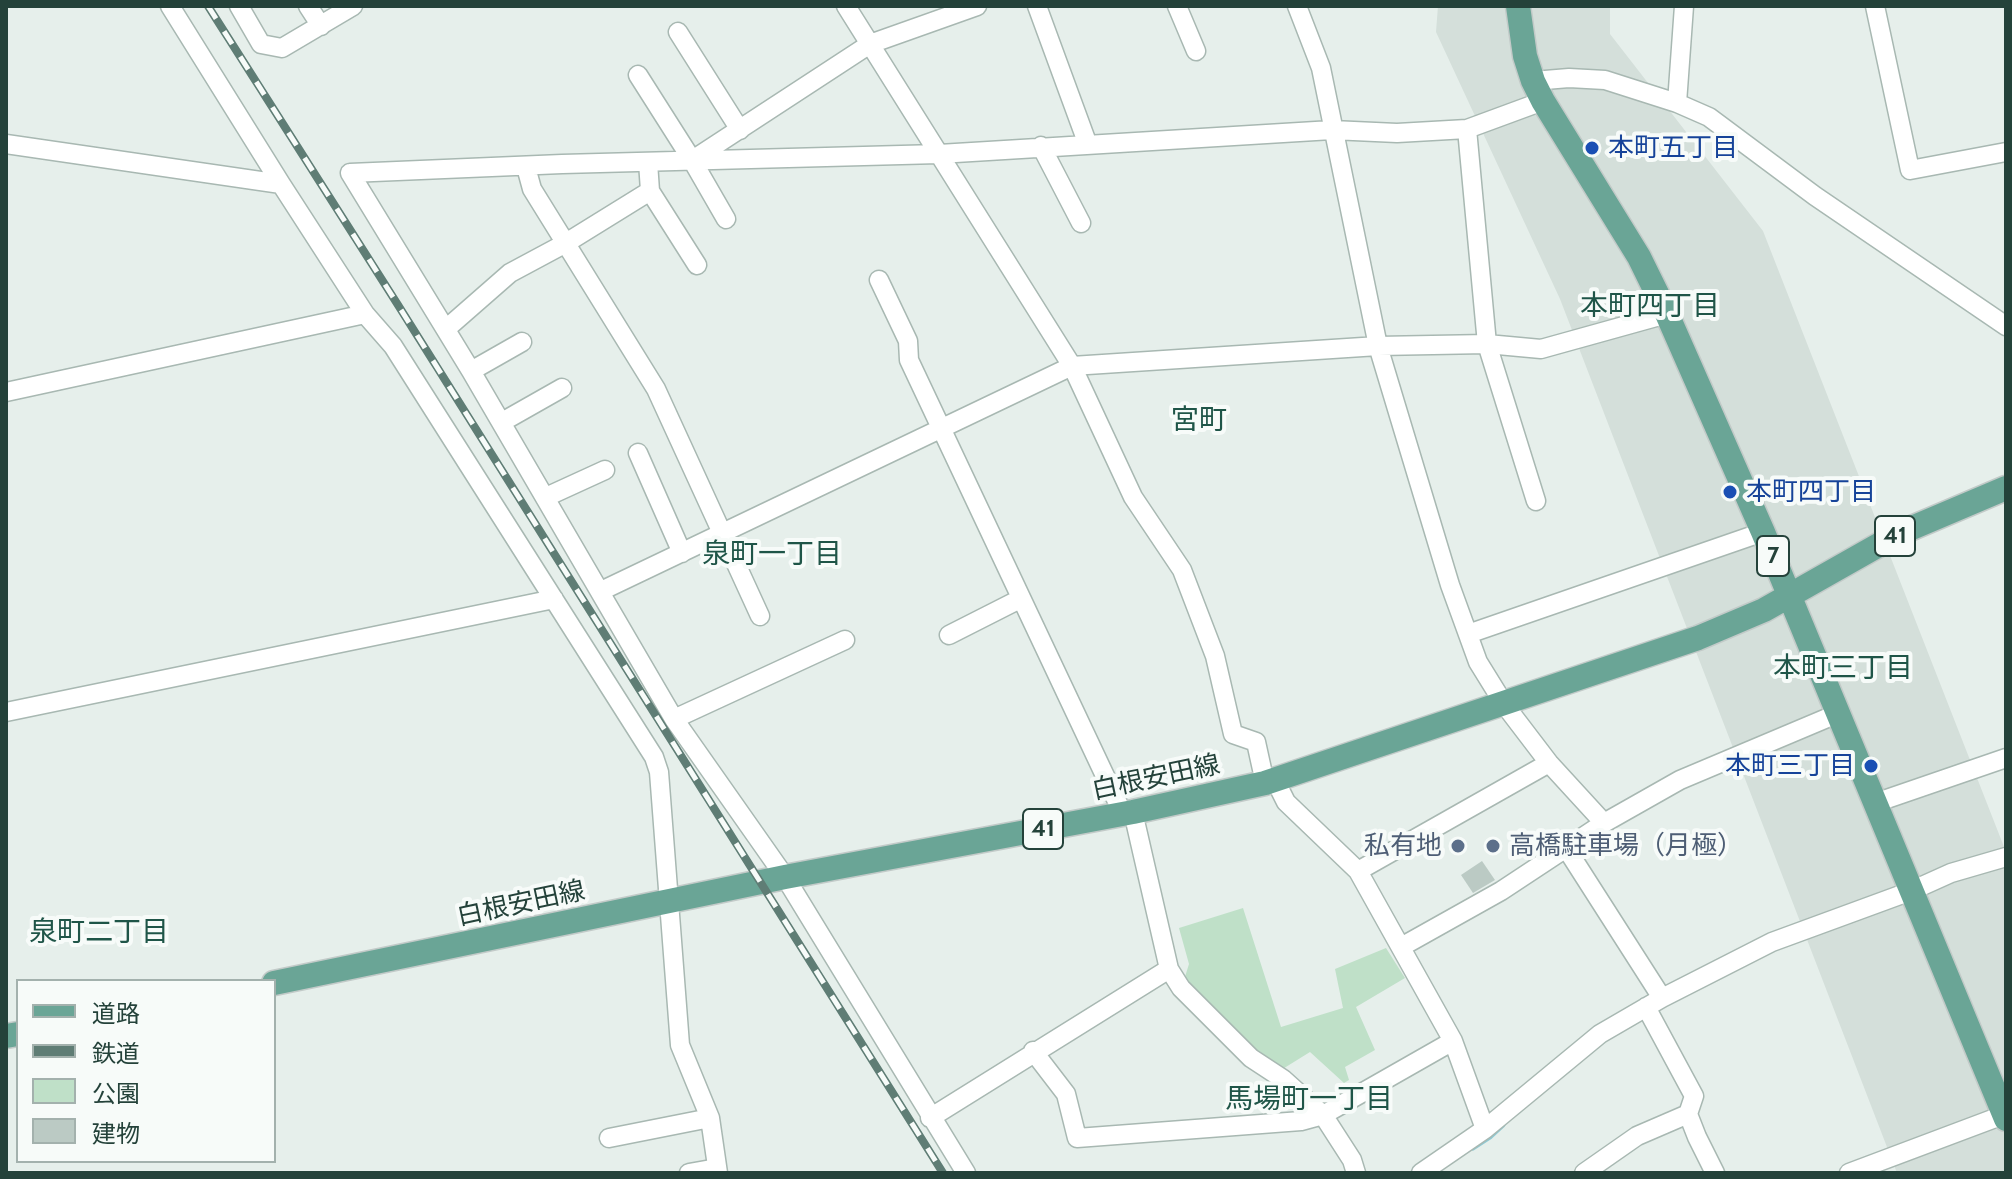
<!DOCTYPE html>
<html>
<head>
<meta charset="utf-8">
<style>
  body { margin:0 }
  #map { position:relative; width:2012px; height:1179px; overflow:hidden; background:#e6efeb; font-family:Cabin,"Noto Sans JP",sans-serif }
  canvas { display:block }
  .frame { position:absolute; inset:0; border:8px solid #24423a; pointer-events:none }
  .legend { position:absolute; left:16px; top:979px; width:260px; height:184px; box-sizing:border-box; background:#f7fbf9; border:2px solid #a3b1ad; margin:0; padding:10px 14px; list-style:none; font-size:24px; color:#24423a }
  .legend li { display:flex; align-items:center; gap:16px; height:40px }
  .legend b { width:40px; border:2px solid #a3b1ad }
</style>
</head>
<body>
<div id="map">
<canvas width="2012" height="1179"></canvas>
<div class="frame"></div>
<ul class="legend">
<li><b style="height:10px;background:#6aa596"></b>道路</li>
<li><b style="height:10px;background:#5f7d75"></b>鉄道</li>
<li><b style="height:22px;background:#bfe0c8"></b>公園</li>
<li><b style="height:22px;background:#bbcac4"></b>建物</li>
</ul>
</div>
<script>
const context = document.querySelector('canvas').getContext('2d');
context.lineJoin = 'round';
function fill(path, color) {
  context.fillStyle = color;
  context.fill(path, 'evenodd');
}
function poly(rows) {
  const path = new Path2D();
  for (const r of rows) {
    path.moveTo(r[0], r[1]);
    for (let i = 2; i < r.length; i += 2) path.lineTo(r[i], r[i + 1]);
  }
  return path;
}
function strokePath(path, color, width, dash) {
  context.strokeStyle = color;
  context.lineWidth = width;
  context.lineCap = dash ? 'butt' : 'round';
  context.setLineDash(dash || []);
  context.stroke(path);
}
function write(font, color, halo, rows, align = 'center') {
  context.font = font + ' Cabin,"Noto Sans JP",sans-serif';
  context.lineWidth = 8;
  context.setLineDash([]);
  context.textBaseline = 'middle';
  context.strokeStyle = halo;
  context.fillStyle = color;
  for (const [text, x, y, turn = 0] of rows) {
    context.save();
    context.translate(x, y);
    context.rotate((+turn || 0) * Math.PI / 180);
    context.textAlign = isNaN(turn) ? turn : align;
    if (halo) context.strokeText(text, 0, 0);
    context.fillText(text, 0, 0);
    context.restore();
  }
}
const built = poly([
  [1438,6,1610,6,1610,34,1763,231,2006,852,2006,1173,1897,1173,1560,299,1436,32]
]);
const green = poly([
  [1243,908,1281,1027,1343,1008,1335,969,1386,948,1405,978,1356,1007,1375,1050,1345,1067,1349,1080,1344,1083,1310,1052,1281,1070,1250,1048,1184,980,1189,964,1179,928]
]);
const stream = poly([
  [1473,1148,1490,1137,1503,1125]
]);
const building = poly([
  [1482,861,1495,880,1473,893,1461,875]
]);
const street = poly([
  [170,6,281,184,365,314,393,346,654,757,659,772,680,1045,710,1118,718,1173],
  [239,6,261,44,282,48,353,6],
  [308,6,321,26],
  [846,6,1072,366,1133,497,1182,570,1215,656,1233,734,1256,742,1265,783],
  [1037,6,1088,145],
  [1177,6,1196,51],
  [1297,6,1321,68,1378,346,1450,585,1478,662,1504,704,1549,763,1604,823],
  [1875,6,1910,170,2006,152],
  [678,32,740,130],
  [638,75,692,160,726,219],
  [1533,81,1569,78,1605,80,1677,103,1709,117,1815,196,2006,326],
  [1677,103,1684,6],
  [1467,129,1487,344,1536,501],
  [6,144,281,184],
  [1041,146,1081,223],
  [694,159,870,44,977,6],
  [648,162,650,191,697,265],
  [526,167,532,189,656,389,760,616],
  [350,173,562,164,939,154,1332,130,1397,133,1467,129,1543,101],
  [350,173,471,371,674,719,785,877,966,1173],
  [879,280,908,341,909,360,1123,814],
  [446,329,510,273,566,243,650,191],
  [471,371,522,342],
  [6,392,365,314],
  [502,422,562,388],
  [638,453,682,553],
  [546,497,605,470],
  [601,591,1072,366,1378,346,1487,344,1541,349,1667,314],
  [1468,634,1763,532],
  [949,635,1020,599],
  [6,712,554,599],
  [674,719,845,640],
  [1275,780,1286,802,1358,871,1453,1041,1485,1129],
  [1875,803,2006,758],
  [1133,812,1169,969,1181,988,1251,1058,1283,1079,1323,1115,1352,1160,1356,1173],
  [1566,848,1662,998],
  [1358,871,1549,763],
  [1401,947,1501,891,1604,823,1680,780,1839,713],
  [1646,1007,1694,1096,1688,1114,1697,1137,1715,1173],
  [1033,1051,1066,1094,1077,1138,1301,1121,1323,1115,1453,1041],
  [930,1118,1169,969],
  [609,1138,710,1118],
  [689,1173,717,1168],
  [1421,1173,1485,1129,1600,1034,1662,998,1772,942,1911,891,1951,873,2006,857],
  [1584,1173,1637,1136,1688,1114],
  [1849,1173,2006,1114]
]);
const primary = poly([
  [1518,6,1525,56,1533,81,1543,101,1639,257,1667,314,1763,532,2006,1119],
  [274,983,785,877,1133,812,1265,783,1698,638,1764,610,1900,533,2006,488],
  [6,1036,18,1034]
]);
const rail = poly([
  [208,6,398,305,943,1173]
]);
const markers = [
  [1592,148,8,"#1a4fb4"],
  [1730,492,8,"#1a4fb4"],
  [1871,766,8,"#1a4fb4"],
  [1458,846,8,"#5c6f8a"],
  [1493,846,8,"#5c6f8a"]
];
const shields = [
  [1895,536,40],
  [1773,556,32],
  [1043,829,40]
];
const shieldNames = [
  ["41",1895,536],
  ["7",1773,556],
  ["41",1043,829]
];
const transitNames = [
  ["本町五丁目",1608,148],
  ["本町四丁目",1746,492],
  ["本町三丁目",1855,766,"right"]
];
const streetNames = [
  ["白根安田線",1156,778,-12],
  ["白根安田線",521,904,-12]
];
const serviceNames = [
  ["私有地",1442,846],
  ["高橋駐車場（月極）",1509,846,"left"]
];
const neighbourhoodNames = [
  ["本町四丁目",1650,307],
  ["宮町",1199,421],
  ["泉町一丁目",772,555],
  ["本町三丁目",1843,669],
  ["泉町二丁目",99,933],
  ["馬場町一丁目",1309,1100]
];
fill(built, '#d4dfda');
fill(green, '#bfe0c8');
strokePath(stream, '#8ec9d4', 5);
fill(building, '#bbcac4');
strokePath(street, '#a8b8b2', 21);
strokePath(primary, '#c2cac8', 27);
strokePath(street, '#fff', 18);
strokePath(primary, '#6aa596', 24);
strokePath(rail, '#5f7d75', 8);
strokePath(rail, '#f7fbf9', 5, [15]);
for (const [x, y, r, color] of markers) {
  const dot = new Path2D();
  dot.arc(x, y, r, 0, 2 * Math.PI);
  context.fillStyle = color;
  context.fill(dot);
  strokePath(dot, '#f7fbf9', 3);
}
for (const [x, y, w] of shields) {
  const box = new Path2D();
  box.roundRect(x - w / 2, y - 20, w, 40, 6);
  context.fillStyle = '#f7fbf9';
  context.fill(box);
  strokePath(box, '#24423a', 2);
}
write('bold 24px', '#24423a', null, shieldNames);
write('26px', '#164399', '#f7fbf9', transitNames, 'left');
write('26px', '#24423a', '#f7fbf9', streetNames);
write('26px', '#4e5e75', '#f7fbf9', serviceNames, 'right');
write('28px', '#1f5548', '#f7fbf9', neighbourhoodNames);
</script>
</body>
</html>
